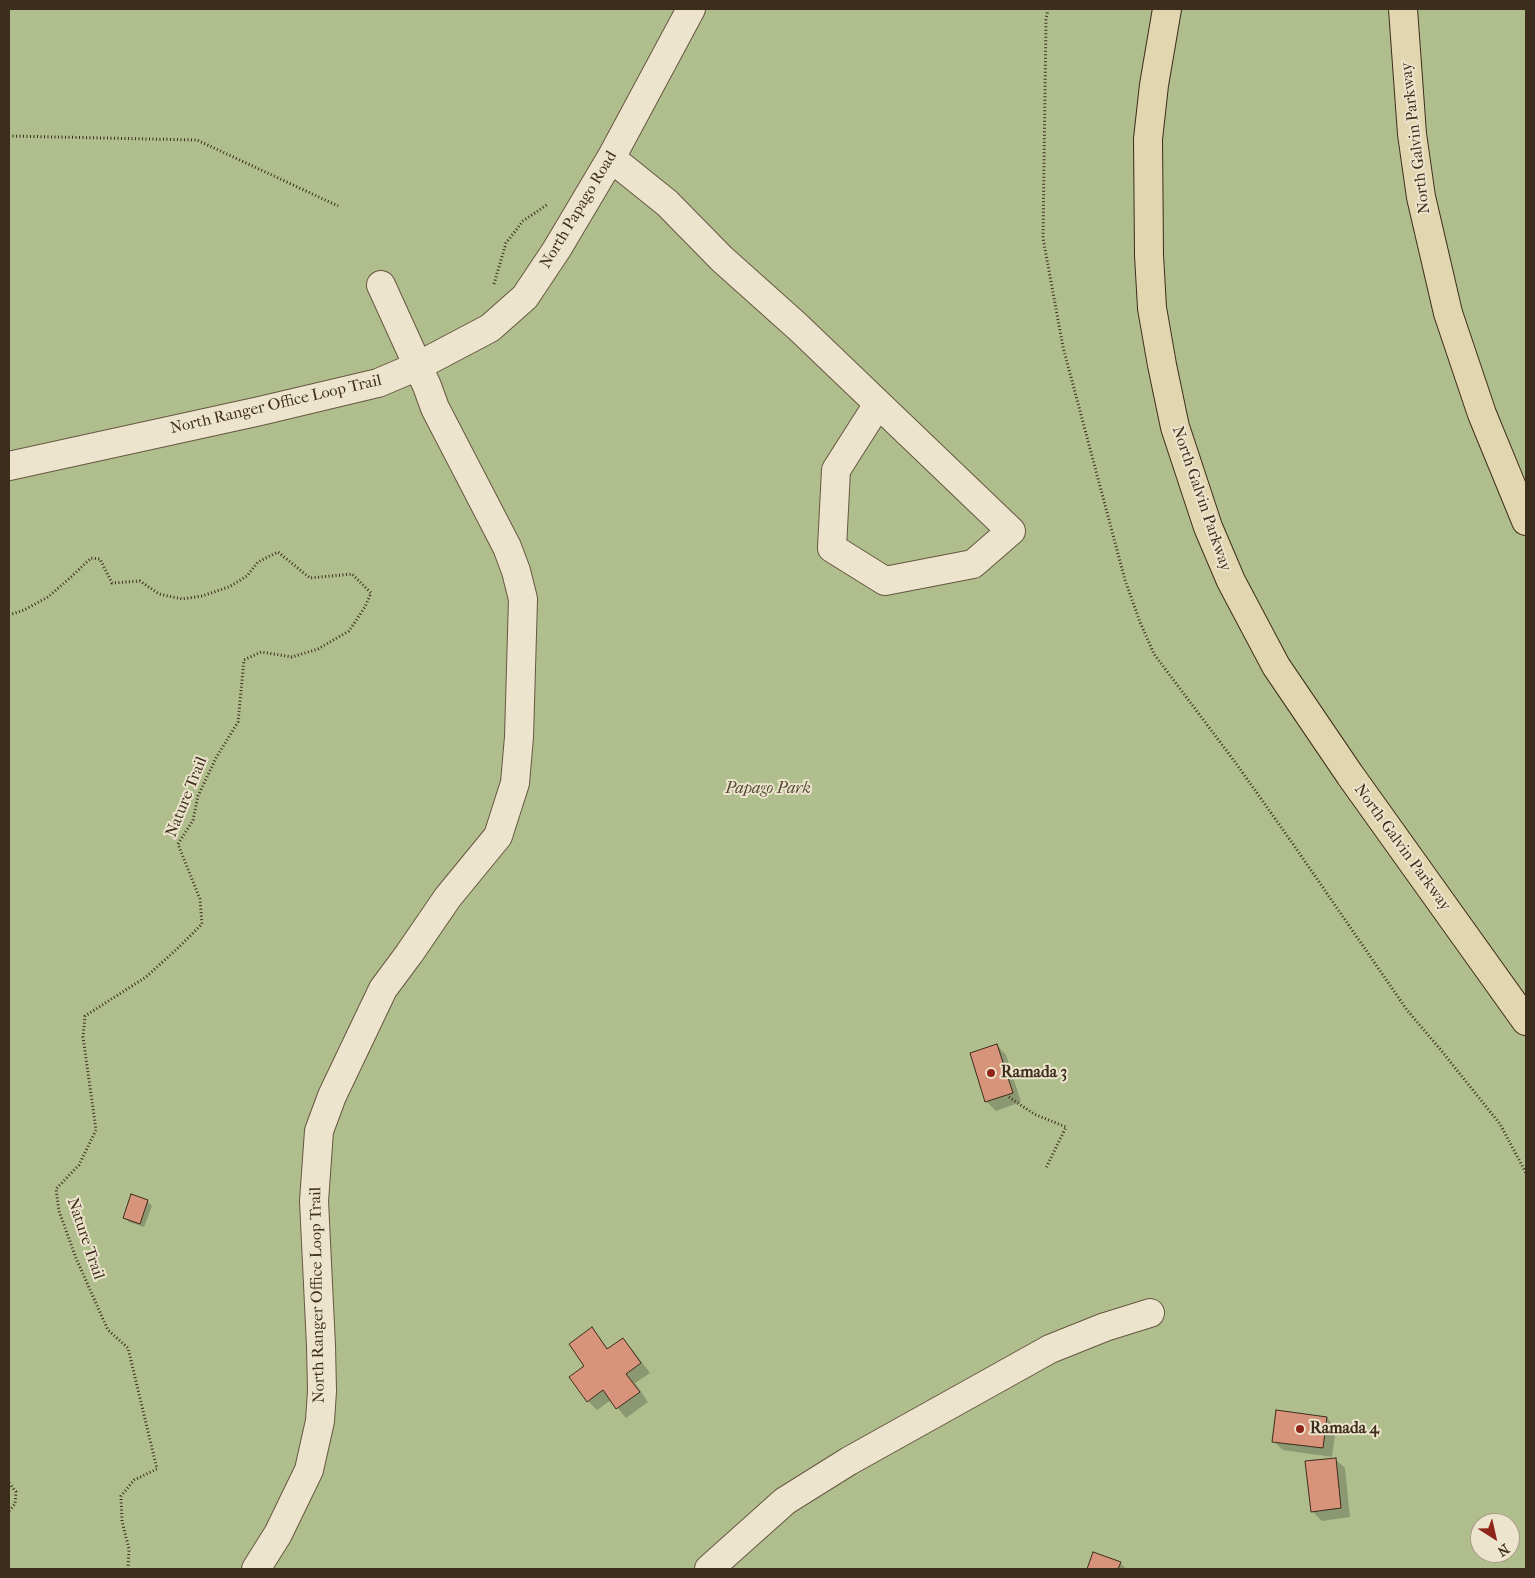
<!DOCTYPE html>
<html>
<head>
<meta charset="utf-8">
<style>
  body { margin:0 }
  #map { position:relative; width:1535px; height:1578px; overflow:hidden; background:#e1d6b0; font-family:"IM FELL French Canon",serif }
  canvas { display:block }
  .frame { position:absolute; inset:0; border:10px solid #3d2d1c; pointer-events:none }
  .north { position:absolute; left:1470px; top:1513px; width:50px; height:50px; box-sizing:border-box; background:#ece4cc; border:1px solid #a69b86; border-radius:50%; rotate:145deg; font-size:14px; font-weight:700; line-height:20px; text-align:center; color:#3d2d1c }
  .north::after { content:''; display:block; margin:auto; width:18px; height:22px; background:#8f2418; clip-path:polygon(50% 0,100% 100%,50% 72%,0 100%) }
</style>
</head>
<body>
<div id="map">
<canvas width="1535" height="1578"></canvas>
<div class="frame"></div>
<div class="north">N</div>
</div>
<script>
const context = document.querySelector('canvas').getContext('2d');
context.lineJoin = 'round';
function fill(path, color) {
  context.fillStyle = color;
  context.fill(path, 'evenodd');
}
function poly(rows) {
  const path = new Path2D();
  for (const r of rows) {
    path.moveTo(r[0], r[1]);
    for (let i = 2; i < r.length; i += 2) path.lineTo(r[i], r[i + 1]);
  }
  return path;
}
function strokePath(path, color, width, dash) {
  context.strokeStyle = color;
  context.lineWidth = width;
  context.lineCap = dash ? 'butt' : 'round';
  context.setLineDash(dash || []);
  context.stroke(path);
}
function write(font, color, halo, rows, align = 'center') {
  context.font = font + ' "IM FELL French Canon",serif';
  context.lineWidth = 4;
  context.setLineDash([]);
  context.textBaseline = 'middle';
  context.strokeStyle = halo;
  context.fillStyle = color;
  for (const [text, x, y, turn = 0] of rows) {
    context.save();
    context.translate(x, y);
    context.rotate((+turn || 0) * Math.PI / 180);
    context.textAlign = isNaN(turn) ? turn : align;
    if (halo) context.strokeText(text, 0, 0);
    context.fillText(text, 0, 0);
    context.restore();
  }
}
const green = poly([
  [9,9,1526,9,1526,1569,9,1569],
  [1480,1523,1510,1523,1510,1553,1480,1553]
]);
const shadow = poly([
  [997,1045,1006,1055,1021,1102,996,1111,986,1101],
  [132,1196,148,1202,152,1206,144,1227,129,1222,124,1217],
  [592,1329,609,1350,623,1340,632,1349,650,1373,635,1383,648,1402,626,1418,611,1400,597,1410,588,1401,585,1366],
  [1327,1418,1336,1428,1332,1457,1283,1450,1273,1441],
  [1335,1459,1345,1468,1350,1517,1322,1521,1312,1511],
  [1094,1553,1120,1563,1127,1569,1088,1569]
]);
const building = poly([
  [997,1044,1013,1093,985,1102,970,1053,997,1044],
  [131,1194,148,1200,140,1224,123,1218,131,1194],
  [592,1327,607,1349,623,1338,641,1363,626,1374,640,1392,616,1409,603,1390,587,1402,569,1377,584,1366,569,1344,592,1327],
  [1276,1410,1327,1417,1323,1448,1272,1442,1276,1410],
  [1336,1458,1341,1508,1311,1512,1305,1461,1336,1458],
  [1093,1552,1121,1562,1118,1569,1087,1569,1093,1552]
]);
const path = poly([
  [1048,9,1046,20,1043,238,1063,347,1125,580,1140,622,1154,654,1235,762,1293,844,1407,1010,1440,1049,1500,1124,1526,1173],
  [9,136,197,140,338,206],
  [494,284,506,243,523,221,548,204],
  [9,615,24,610,48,597,71,577,91,558,100,559,112,583,140,581,159,594,182,599,202,596,229,587,247,576,258,562,278,552,310,578,352,574,371,593,365,607,349,631,318,649,292,657,261,652,244,660,238,722,216,758,198,796,193,820,178,844,200,899,202,924,179,947,146,977,85,1016,83,1037,96,1130,79,1165,56,1189,59,1211,76,1258,103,1319,108,1330,128,1348,157,1469,134,1480,121,1496,122,1521,129,1549,128,1569],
  [1009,1097,1034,1114,1066,1127,1046,1168],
  [9,1483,16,1492,15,1504,9,1511]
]);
const minor = poly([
  [611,158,667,203,722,259,798,327,1011,531,973,564,885,581,832,548,836,470,878,404],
  [9,466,260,411,378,383,418,366,490,328,525,297,557,249,611,158,691,9],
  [256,1569,278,1534,309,1470,320,1421,322,1391,321,1346,314,1201,319,1131,332,1096,383,989,409,954,448,897,498,836,515,783,519,737,523,599,516,571,507,547,435,408,427,386,381,285],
  [709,1569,785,1501,849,1461,1050,1349,1105,1327,1150,1313]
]);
const major = poly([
  [1167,9,1154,85,1148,139,1149,255,1152,308,1162,365,1175,427,1208,527,1231,581,1276,666,1350,775,1526,1021],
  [1403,9,1412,134,1421,197,1448,313,1482,414,1526,521]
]);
const markers = [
  [991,1073,5,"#8f2418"],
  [1300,1429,5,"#8f2418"]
];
const streetNames = [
  ["North Galvin Parkway",1416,138,-97],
  ["North Papago Road",579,210,-59],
  ["North Ranger Office Loop Trail",276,405,-13],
  ["North Galvin Parkway",1201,499,71],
  ["Nature Trail",187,797,-68],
  ["North Galvin Parkway",1402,848,54],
  ["Nature Trail",85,1239,71],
  ["North Ranger Office Loop Trail",318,1295,-91]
];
const parkNames = [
  ["Papago Park",768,789]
];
const poiNames = [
  ["Ramada 3",1001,1073],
  ["Ramada 4",1310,1429]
];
fill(green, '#b0be8e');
fill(shadow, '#0003');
fill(building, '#d8947a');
strokePath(building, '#3d2d1c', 1);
strokePath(minor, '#665741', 30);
strokePath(major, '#3d2d1c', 30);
strokePath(path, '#3d2d1c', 3, [1, 2.5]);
strokePath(minor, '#ece4cc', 28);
strokePath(major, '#e1d6b0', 28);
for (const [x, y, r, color] of markers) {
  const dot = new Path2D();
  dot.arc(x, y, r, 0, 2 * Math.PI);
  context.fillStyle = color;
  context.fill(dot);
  strokePath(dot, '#ece4cc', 2);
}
write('16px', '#3d2d1c', '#ece4cc', streetNames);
write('italic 16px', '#544a33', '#ece4cc', parkNames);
write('bold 16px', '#3d2d1c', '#ece4cc', poiNames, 'left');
</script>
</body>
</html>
